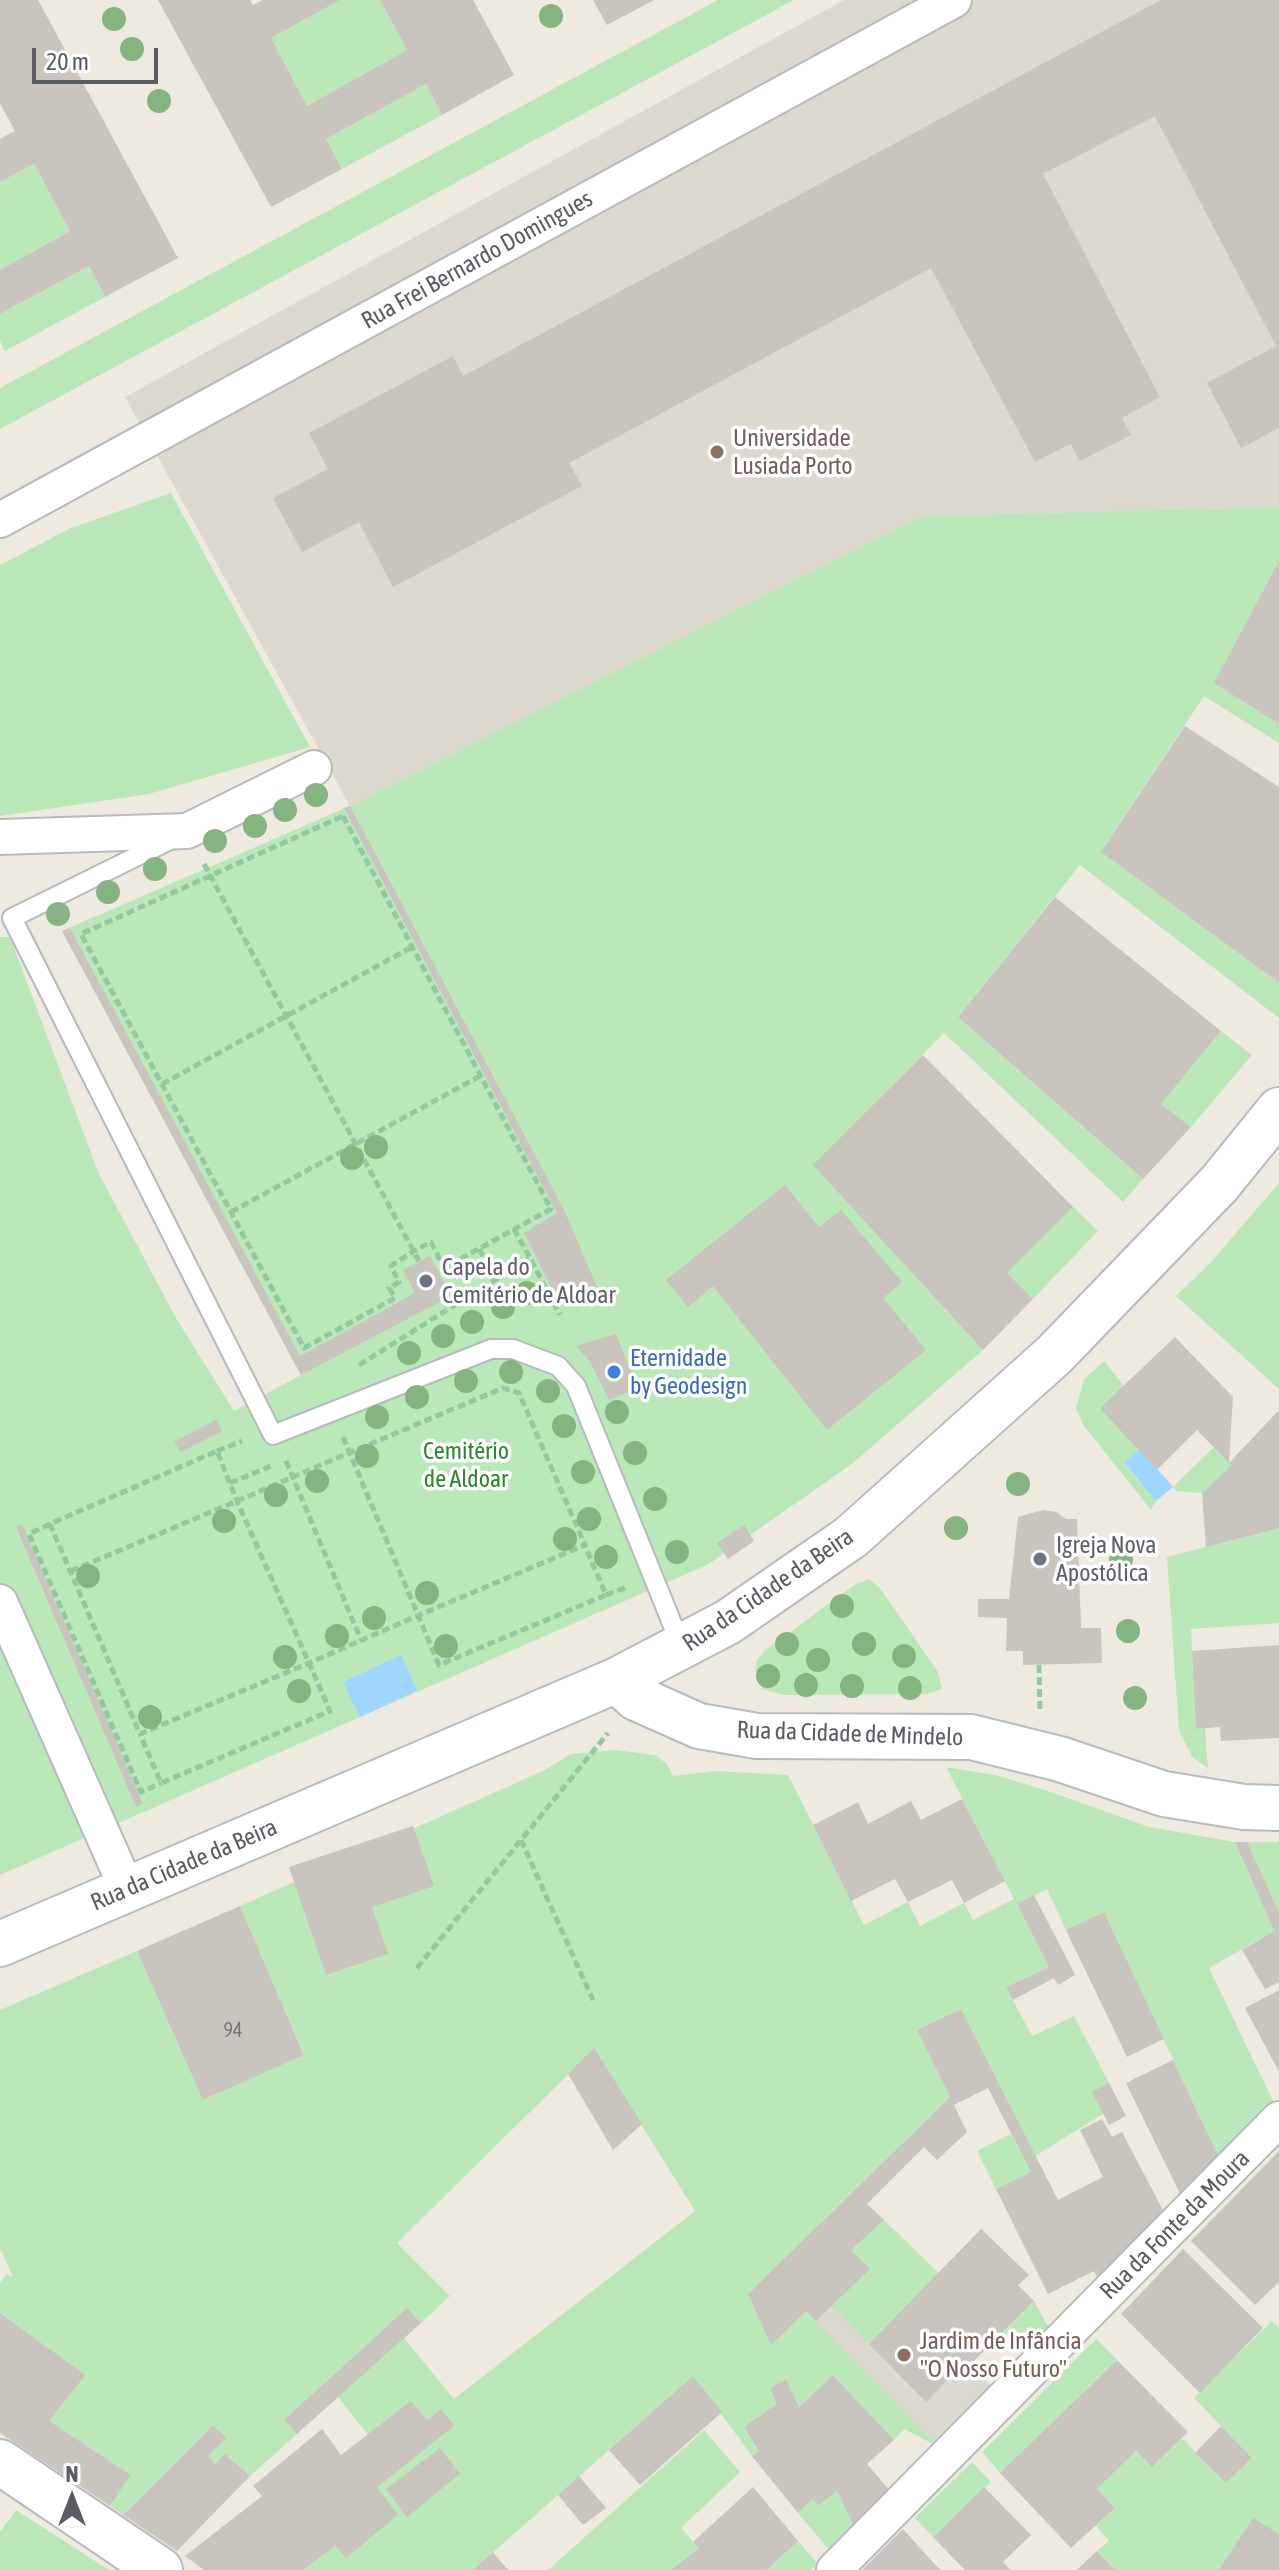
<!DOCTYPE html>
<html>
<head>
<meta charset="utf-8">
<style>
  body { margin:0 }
  #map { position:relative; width:1279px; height:2570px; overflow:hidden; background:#eeeae0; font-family:"Asap Condensed",sans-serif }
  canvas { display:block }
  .north { position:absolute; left:32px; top:2458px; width:80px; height:80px; -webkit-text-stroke:6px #fff; paint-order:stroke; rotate:0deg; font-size:22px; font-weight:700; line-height:32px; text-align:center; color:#595d63 }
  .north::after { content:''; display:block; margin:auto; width:28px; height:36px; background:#595d63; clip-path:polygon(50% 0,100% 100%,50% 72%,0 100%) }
  .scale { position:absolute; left:32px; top:48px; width:126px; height:36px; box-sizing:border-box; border:4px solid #595d63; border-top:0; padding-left:10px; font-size:24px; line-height:28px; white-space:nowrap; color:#595d63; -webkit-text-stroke:6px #fff; paint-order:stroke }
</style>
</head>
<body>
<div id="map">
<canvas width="1279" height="2570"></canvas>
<div class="north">N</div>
<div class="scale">20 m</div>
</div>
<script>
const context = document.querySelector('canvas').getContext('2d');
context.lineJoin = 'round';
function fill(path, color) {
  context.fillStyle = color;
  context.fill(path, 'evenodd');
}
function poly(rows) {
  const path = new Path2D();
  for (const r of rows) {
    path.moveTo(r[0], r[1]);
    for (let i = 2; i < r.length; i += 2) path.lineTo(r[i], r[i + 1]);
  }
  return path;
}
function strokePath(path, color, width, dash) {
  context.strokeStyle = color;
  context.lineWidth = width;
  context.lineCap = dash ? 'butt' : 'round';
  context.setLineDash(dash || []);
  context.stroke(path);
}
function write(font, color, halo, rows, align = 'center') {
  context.font = font + ' "Asap Condensed",sans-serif';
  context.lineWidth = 7;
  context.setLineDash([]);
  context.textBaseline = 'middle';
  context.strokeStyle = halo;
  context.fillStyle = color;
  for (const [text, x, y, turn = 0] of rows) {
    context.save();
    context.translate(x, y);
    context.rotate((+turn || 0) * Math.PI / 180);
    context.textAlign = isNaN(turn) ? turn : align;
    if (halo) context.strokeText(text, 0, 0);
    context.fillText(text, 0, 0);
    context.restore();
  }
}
const education = poly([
  [844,0,1279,0,1279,507,921,516,350,806,125,397],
  [821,2221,994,2388,939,2447,768,2272]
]);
const green = poly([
  [340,0,380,0,407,50,307,106,271,38],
  [718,0,794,0,0,429,0,388],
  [426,84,442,115,342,169,326,139],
  [34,164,70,231,0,270,0,182],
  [89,266,105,297,5,351,0,341,0,314],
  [171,493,310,747,149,794,0,816,0,565,71,528],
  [1279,507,1279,561,1215,683,1279,724,1279,743,1204,696,1101,852,1279,983,1279,1018,1080,865,958,1017,1143,1179,1123,1202,944,1033,814,1165,983,1350,853,1463,709,1564,0,1875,0,937,10,937,99,1174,176,1318,234,1411,301,1375,62,931,350,806,921,516],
  [1221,1031,1252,1055,1191,1127,1161,1104],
  [1279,1183,1279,1389,1176,1296,1210,1263],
  [1073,1207,1098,1231,1033,1299,1007,1273],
  [1104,1361,1124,1386,1140,1449,1124,1464,1156,1501,1151,1510,1084,1426,1076,1408,1084,1379],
  [1279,1410,1279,1623,1191,1629,1196,1729,1205,1728,1208,1768,1192,1757,1179,1730,1167,1557,1240,1538,1231,1466,1202,1493,1177,1491,1173,1487,1214,1447,1230,1463],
  [869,1579,880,1588,938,1672,942,1689,927,1694,784,1695,762,1689,755,1670,757,1660,764,1651,856,1584],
  [616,1750,655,1755,667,1764,673,1776,715,1771,788,1775,864,1925,908,1902,920,1926,964,1903,973,1920,1014,1899,946,1767,995,1775,1048,1791,1149,1827,1235,1842,1274,1931,1209,1968,1273,2101,1218,2155,1104,1912,1066,1930,1047,1889,1017,1904,1049,1967,1006,1987,1032,2036,1074,2016,1109,2083,1103,2114,1035,2156,961,2009,917,2030,950,2097,748,2294,771,2344,806,2311,939,2447,904,2429,894,2440,833,2375,799,2407,786,2379,770,2388,777,2404,759,2451,752,2456,693,2376,473,2570,235,2570,368,2435,338,2397,404,2338,454,2399,695,2211,594,2049,397,2243,450,2296,421,2323,406,2309,284,2420,297,2434,250,2476,225,2455,215,2464,208,2456,227,2438,213,2425,123,2515,110,2506,131,2475,49,2421,84,2375,0,2313,0,2284,6,2274,13,2277,0,2248,0,2010,137,1951,204,2100,304,2054,240,1906,545,1770,571,1754],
  [1247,1842,1279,1842,1279,1912],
  [1011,2134,1031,2172,996,2189,977,2151],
  [884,2220,939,2273,869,2344,832,2306,870,2269,851,2250],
  [1034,2301,1051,2332,1026,2357,1002,2334],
  [1272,2321,1279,2328,1279,2534,1219,2570,1115,2570,1097,2551,1109,2541,1096,2526,1115,2508,1097,2489,1136,2451,1152,2467,1182,2438,1226,2483,1252,2458,1194,2398],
  [1096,2339,1117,2360,1000,2473,982,2452],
  [704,2430,740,2472,681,2528,699,2548,671,2570,548,2570],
  [972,2462,991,2482,933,2537,915,2518],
  [837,2491,854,2527,830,2551,798,2513,813,2499,818,2506],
  [16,2510,109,2570,0,2570,0,2532],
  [798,2541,818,2564,811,2570,767,2570]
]);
const water = poly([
  [1140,1449,1173,1487,1156,1501,1124,1463],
  [401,1655,417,1690,360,1717,343,1682]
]);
const building = poly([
  [0,0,38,0,178,258,105,297,89,266,0,314,0,270,70,231,34,164,0,182,0,139,15,131,0,103],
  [158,0,250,0,253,5,262,0,340,0,271,38,307,106,407,50,380,0,473,0,514,75,442,115,426,84,326,139,342,169,271,207],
  [593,0,654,0,607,25],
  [1161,0,1279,0,1279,428,1241,448,1207,383,1276,346,1155,116,1043,174,1160,397,1122,418,1131,435,1080,461,1071,444,1035,462,931,268,569,463,582,486,393,587,359,522,302,552,273,498,328,469,309,433,453,356,463,376],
  [1279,561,1279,724,1214,683],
  [1185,726,1279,787,1279,983,1101,852],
  [350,806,564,1210,600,1294,575,1303,556,1297,524,1233,557,1213,344,808],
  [1055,897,1221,1031,1161,1104,1191,1127,1143,1179,958,1017],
  [70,928,300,1356,415,1293,403,1270,430,1256,451,1296,301,1375,62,931],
  [923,1055,1073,1207,1007,1273,1033,1299,983,1350,813,1165],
  [785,1185,819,1227,841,1210,902,1282,883,1298,926,1350,827,1430,713,1286,688,1307,666,1280],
  [616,1334,638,1388,609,1400,590,1362,576,1346],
  [1175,1337,1233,1397,1229,1463,1279,1410,1279,1528,1206,1547,1202,1493,1232,1465,1229,1463,1197,1430,1157,1470,1100,1408],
  [217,1419,222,1431,181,1452,174,1442],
  [1043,1510,1056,1512,1066,1519,1077,1519,1081,1628,1101,1628,1102,1663,1023,1665,1023,1651,1006,1651,1007,1618,978,1617,978,1599,1009,1599,1018,1517],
  [22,1524,143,1804,136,1807,16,1527],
  [744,1525,754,1541,728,1559,717,1543],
  [1279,1645,1279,1738,1221,1741,1220,1727,1196,1729,1192,1651],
  [962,1799,1005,1881,964,1903,952,1880,908,1902,895,1879,851,1901,813,1825,858,1802,868,1824,911,1801,921,1820],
  [413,1826,434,1886,372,1907,388,1954,326,1975,289,1867],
  [1235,1842,1247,1842,1279,1912,1279,1982,1265,1989,1242,1950,1274,1931],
  [1034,1895,1075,1975,1058,1985,1054,1978,1013,2000,1006,1987,1049,1967,1017,1904],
  [240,1906,304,2055,203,2100,137,1951],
  [1104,1912,1164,2039,1127,2057,1066,1930],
  [1279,1990,1279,2072,1245,2008],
  [961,2009,1058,2200,1103,2177,1080,2130,1102,2119,1112,2137,1122,2132,1164,2212,1101,2285,1094,2271,1048,2294,996,2189,1031,2172,988,2088,954,2105,967,2132,937,2160,924,2147,867,2204,884,2220,851,2250,870,2269,816,2321,806,2311,771,2345,748,2294,950,2097,917,2030],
  [594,2048,642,2124,613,2150,568,2074],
  [1173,2060,1218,2155,1181,2196,1126,2083],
  [1109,2083,1126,2116,1109,2125,1092,2092],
  [1279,2151,1279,2282,1255,2305,1191,2241],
  [981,2229,1029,2275,1018,2285,1034,2301,970,2365,966,2361,926,2402,869,2344],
  [1183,2249,1263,2328,1200,2393,1121,2314],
  [407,2308,421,2323,297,2434,284,2420],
  [0,2313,85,2375,49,2421,131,2475,110,2506,0,2433],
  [1117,2360,1188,2432,1152,2467,1136,2451,1097,2489,1115,2508,1071,2548,1000,2473],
  [833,2375,894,2440,867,2464,891,2492,854,2527,837,2491,818,2506,813,2499,798,2513,752,2456,759,2451,744,2427,777,2404,770,2388,786,2379,799,2407],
  [693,2376,722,2412,640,2485,609,2450],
  [411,2401,427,2420,441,2409,454,2426,377,2487,398,2515,346,2558,335,2546,303,2570,204,2570,185,2556,262,2496,253,2486,322,2429,341,2455],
  [213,2425,227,2438,208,2456,215,2464,225,2454,250,2476,177,2551,123,2515],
  [1221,2426,1252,2458,1226,2483,1195,2453],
  [440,2448,460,2474,407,2517,386,2489],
  [579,2476,606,2508,583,2525,558,2495],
  [753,2487,798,2541,767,2570,671,2570,699,2548,693,2542],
  [984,2487,1031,2535,1003,2562,1010,2570,965,2570,933,2537],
  [1253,2518,1279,2534,1279,2570,1219,2570],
  [903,2529,940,2570,862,2570],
  [1097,2551,1115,2570,1076,2570,1080,2567],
  [493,2552,508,2570,473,2570]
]);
const path = poly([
  [343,816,551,1209,444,1268,431,1242,414,1251,391,1266,399,1282,389,1288,395,1298,304,1348,81,934,343,816],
  [204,864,419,1261],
  [162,1084,412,947],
  [231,1212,480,1076],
  [514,1229,530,1258],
  [479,1249,497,1279],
  [359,1365,530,1258,560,1315],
  [343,1437,439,1665,606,1595,585,1546],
  [217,1451,242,1441],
  [286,1461,361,1640],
  [230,1483,271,1466],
  [50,1524,29,1534,141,1792,161,1783],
  [71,1571,237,1501,349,1453,503,1388,519,1393,585,1545,417,1616,309,1663,140,1734,50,1524,217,1451,237,1501,309,1663,330,1711,161,1783,140,1734],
  [606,1595,627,1587],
  [1039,1665,1040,1712],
  [521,1840,593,2000],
  [417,1968,608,1733]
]);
const lane = poly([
  [174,838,12,918,273,1435,491,1349,513,1349,558,1366,576,1386,682,1648]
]);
const street = poly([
  [0,520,954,0],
  [0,837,187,831,314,768],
  [0,1602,127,1889],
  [834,2570,1279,2119]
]);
const secondary = poly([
  [617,1680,636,1698,699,1726,757,1736,971,1737,1060,1759,1164,1794,1244,1807,1279,1808],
  [0,1944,617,1680,728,1622,851,1537,1054,1355,1219,1184,1279,1110],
  [0,2462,160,2570]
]);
const trees = [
  [551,16],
  [114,19],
  [132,49],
  [159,101],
  [316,795],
  [285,810],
  [255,826],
  [215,841],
  [155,869],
  [108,892],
  [58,914],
  [376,1147],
  [352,1158],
  [527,1293],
  [503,1307],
  [472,1322],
  [443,1336],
  [409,1353],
  [511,1372],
  [466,1381],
  [548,1391],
  [417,1397],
  [617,1412],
  [377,1417],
  [564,1426],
  [635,1453],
  [367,1456],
  [583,1472],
  [317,1481],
  [1018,1484],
  [276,1495],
  [655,1499],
  [589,1519],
  [224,1521],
  [956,1528],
  [565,1539],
  [677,1552],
  [606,1557],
  [1121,1560],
  [88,1576],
  [427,1593],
  [842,1606],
  [374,1618],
  [1128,1631],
  [337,1636],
  [787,1644],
  [864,1644],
  [446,1646],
  [904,1656],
  [285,1657],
  [818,1660],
  [768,1676],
  [806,1685],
  [852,1686],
  [910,1688],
  [299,1691],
  [1135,1698],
  [150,1717]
];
const markers = [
  [717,452,8,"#8d6e63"],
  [426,1281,8,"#6b7280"],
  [614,1372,8,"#3f7fe0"],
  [1040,1559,8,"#6b7280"],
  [904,2355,8,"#8d6e63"]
];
const numberNames = [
  ["94",233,2031]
];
const streetNames = [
  ["Rua Frei Bernardo Domingues",477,260,-29],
  ["Rua da Cidade da Beira",768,1590,-34],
  ["Rua da Cidade de Mindelo",850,1734,2],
  ["Rua da Cidade da Beira",184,1865,-23],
  ["Rua da Fonte da Moura",1175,2225,-45]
];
const educationNames = [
  ["Universidade",733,438],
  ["Lusiada Porto",733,466],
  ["Jardim de Infância",920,2341],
  ["\"O Nosso Futuro\"",920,2369]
];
const worshipNames = [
  ["Capela do",442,1267],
  ["Cemitério de Aldoar",442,1295],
  ["Igreja Nova",1056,1545],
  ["Apostólica",1056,1573]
];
const shopNames = [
  ["Eternidade",630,1358],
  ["by Geodesign",630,1386]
];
const parkNames = [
  ["Cemitério",466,1451],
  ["de Aldoar",466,1479]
];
fill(education, '#ddd9cf');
fill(green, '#bae8b9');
fill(water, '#9fd6ff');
fill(building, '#c9c4bd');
strokePath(lane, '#b6b9be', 22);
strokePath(street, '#b6b9be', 38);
strokePath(secondary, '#b6bac1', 48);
strokePath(path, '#92c9a1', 5, [8, 4]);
strokePath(lane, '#fff', 18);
strokePath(street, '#fff', 34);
strokePath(secondary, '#fff', 44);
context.fillStyle = '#84b47f';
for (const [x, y] of trees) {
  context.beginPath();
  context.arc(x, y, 12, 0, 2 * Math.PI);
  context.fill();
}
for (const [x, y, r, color] of markers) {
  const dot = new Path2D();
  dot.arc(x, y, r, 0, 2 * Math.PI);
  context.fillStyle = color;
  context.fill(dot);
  strokePath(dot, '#fff', 3);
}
write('20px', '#75777a', null, numberNames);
write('24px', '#595d63', '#fff', streetNames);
write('24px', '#785e54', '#fff', educationNames, 'left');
write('24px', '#5b616d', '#fff', worshipNames, 'left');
write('24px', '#366cbe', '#fff', shopNames, 'left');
write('24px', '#2d872f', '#fff', parkNames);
</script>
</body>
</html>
